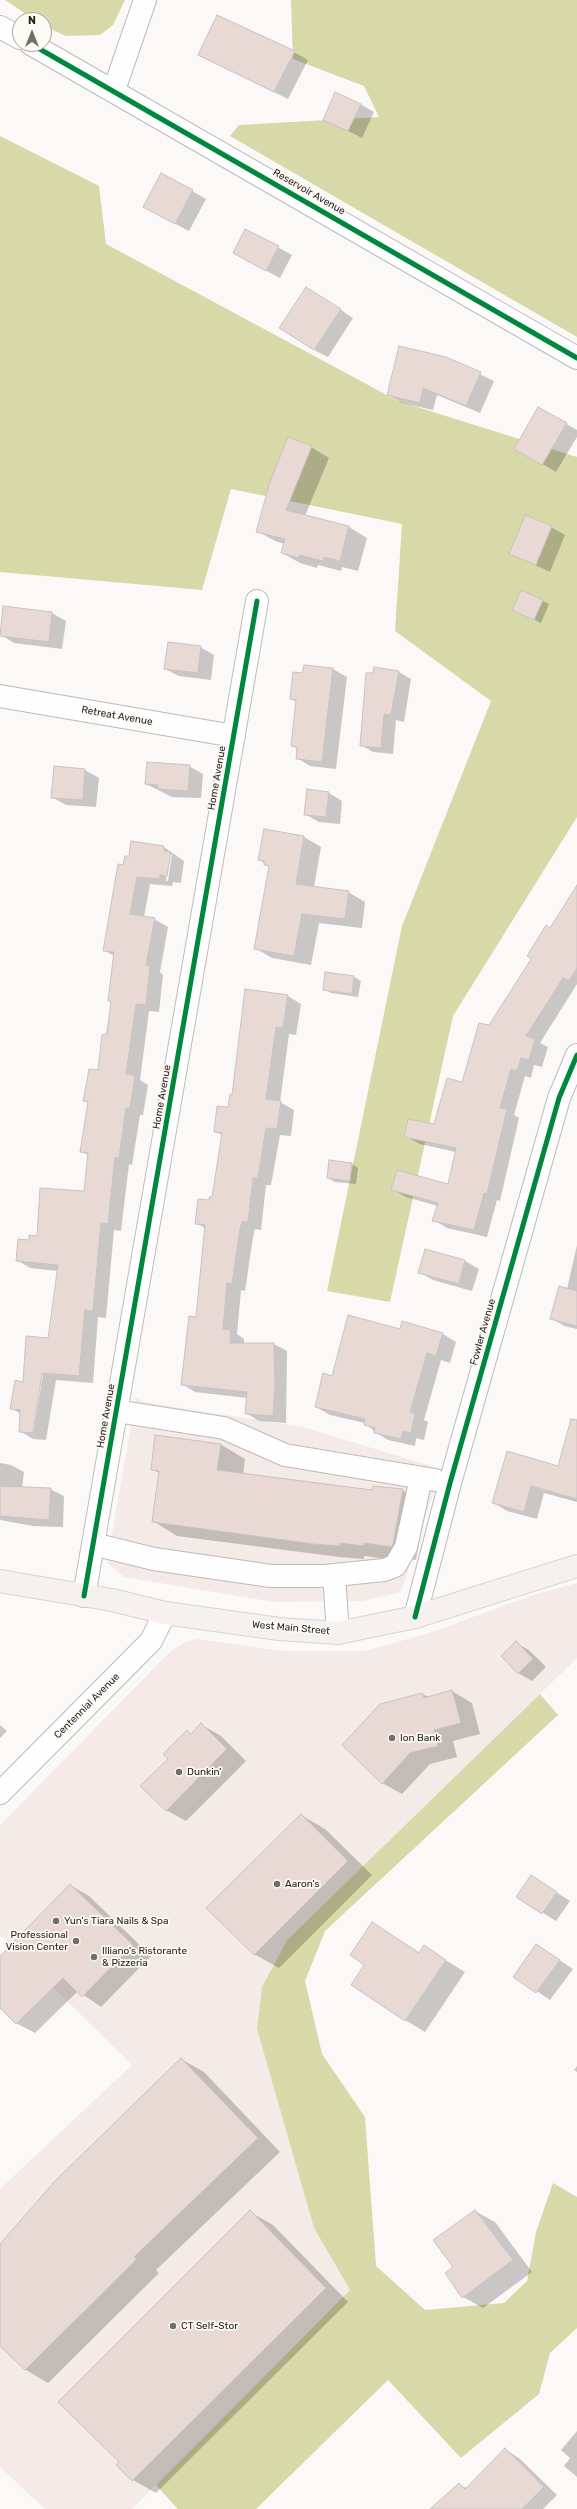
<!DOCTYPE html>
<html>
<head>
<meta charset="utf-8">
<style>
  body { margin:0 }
  #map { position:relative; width:577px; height:2509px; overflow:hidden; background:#fbf9f7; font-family:Rubik,sans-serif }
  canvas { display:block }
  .north { position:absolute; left:12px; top:12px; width:40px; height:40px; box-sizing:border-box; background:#fdfaf5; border:1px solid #a8a49e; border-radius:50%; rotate:0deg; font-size:11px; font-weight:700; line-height:16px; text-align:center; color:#29231b }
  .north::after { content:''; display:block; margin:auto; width:14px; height:18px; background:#726e68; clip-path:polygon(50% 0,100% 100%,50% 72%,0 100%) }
</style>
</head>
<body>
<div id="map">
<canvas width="577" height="2509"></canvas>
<div class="north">N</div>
</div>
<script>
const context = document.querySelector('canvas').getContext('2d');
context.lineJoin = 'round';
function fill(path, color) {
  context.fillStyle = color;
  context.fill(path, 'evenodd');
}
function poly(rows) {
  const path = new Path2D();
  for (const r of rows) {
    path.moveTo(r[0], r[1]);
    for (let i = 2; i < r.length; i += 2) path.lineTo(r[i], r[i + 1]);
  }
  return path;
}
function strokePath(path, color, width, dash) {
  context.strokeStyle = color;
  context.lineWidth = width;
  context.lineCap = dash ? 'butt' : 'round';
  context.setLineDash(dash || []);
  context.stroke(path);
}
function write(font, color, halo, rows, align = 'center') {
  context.font = font + ' Rubik,sans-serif';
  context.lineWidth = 3.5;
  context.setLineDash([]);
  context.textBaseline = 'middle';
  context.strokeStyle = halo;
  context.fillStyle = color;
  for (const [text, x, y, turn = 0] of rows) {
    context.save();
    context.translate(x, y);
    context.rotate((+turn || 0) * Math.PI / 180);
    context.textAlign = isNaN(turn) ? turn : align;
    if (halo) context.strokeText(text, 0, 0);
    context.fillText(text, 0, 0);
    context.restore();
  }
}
const commercial = poly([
  [136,1397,143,1402,303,1427,441,1469,401,1592,363,1601,274,1602,124,1577,107,1563],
  [577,1583,577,1658,287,1940,262,1987,257,2029,314,2228,350,2290,132,2509,45,2509,0,2467,0,2189,132,2065,0,1935,0,1825,171,1651,185,1642,198,1639,283,1651,365,1651,429,1633,536,1594]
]);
const forest = poly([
  [5,0,125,0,113,25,100,35,66,36,44,26,44,20,35,20],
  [291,0,577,0,577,337,230,136,239,125,379,117,364,86,293,59],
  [0,136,99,186,106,244,398,401,577,457,577,817,453,1016,390,1302,327,1291,402,926,491,701,395,631,402,524,231,489,202,590,0,572],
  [540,1694,558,1715,325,1931,305,1981,322,2054,365,2117,376,2266,425,2310,504,2303,527,2281,536,2232,553,2183,577,2197,577,2328,550,2353,539,2394,461,2458,388,2380,256,2509,178,2509,156,2485,350,2290,314,2228,257,2029,262,1987,287,1940]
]);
const shadow = poly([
  [294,52,308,60,288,99,199,55],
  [360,104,374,112,362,138,324,119],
  [192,191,206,199,189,231,158,215],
  [246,230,292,255,280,278,248,261],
  [320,296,353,318,328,357,314,350],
  [446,358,494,381,480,413,437,395,433,410,402,403,388,395],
  [538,408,577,430,577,437,556,472,515,448],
  [311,447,329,458,305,516,349,527,367,538,358,571,342,567,341,571,318,565,317,568,300,563,282,553,285,544,275,541,257,531],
  [551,527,565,535,550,572,511,554],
  [522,591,549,604,541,623,520,613],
  [4,607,52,613,66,621,62,649,14,643,1,635],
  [200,647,214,655,211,680,179,676,165,669],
  [304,666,333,669,347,677,336,769,310,766,297,758,298,749,292,746,297,702,291,699,303,674],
  [399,672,411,679,404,722,396,720,393,754,373,752,361,745],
  [189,766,203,774,201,798,172,797,146,784],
  [55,768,85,770,99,778,96,807,66,805,52,797],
  [329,793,342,801,340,824,319,822,305,814],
  [265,830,304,837,321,847,314,887,348,892,365,902,362,928,319,923,311,965,272,958,255,948,270,867,260,860],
  [132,842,164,847,184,861,181,883,173,882,172,886,150,884,144,917,154,919,168,927,160,972,163,975,159,1012,149,1011,140,1080,148,1085,143,1115,140,1115,132,1165,129,1164,121,1231,114,1230,106,1318,98,1317,93,1383,56,1380,46,1440,33,1439,20,1431,21,1414,11,1408,49,1339,58,1271,30,1268,17,1260,30,1241,38,1237,85,1192,89,1156,81,1151,89,1103,85,1100,99,1071,112,1002,109,1000,114,956,104,950,124,866,130,857],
  [170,854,172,854,168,881,166,881],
  [42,1368,44,1368,33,1435,33,1430],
  [577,887,577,984,540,1043,548,1047,542,1067,534,1065,531,1078,525,1076,514,1115,519,1118,500,1201,497,1200,487,1237,447,1228,434,1220,438,1206,406,1197,393,1190,449,1185,456,1152,420,1144,407,1137,435,1125,462,1084,489,1027],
  [326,973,354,977,361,981,358,997,331,993,324,989],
  [288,996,301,1004,296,1035,289,1034,280,1102,294,1110,291,1136,280,1135,271,1185,266,1185,261,1230,255,1229,253,1237,245,1291,241,1290,237,1334,244,1339,244,1344,274,1344,287,1351,286,1423,259,1421,246,1413,247,1398,195,1392,182,1384,197,1318,206,1229,197,1223,213,1198,223,1136,215,1131,229,1108,233,1096],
  [352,1164,358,1168,356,1184,335,1182,328,1178],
  [577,1245,577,1329,564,1326,551,1318,567,1289],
  [425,1250,465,1261,479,1269,472,1291,433,1280,419,1272],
  [401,1330,443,1334,456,1342,450,1363,441,1360,424,1420,428,1422,424,1440,416,1438,415,1446,388,1440,375,1432,365,1423,330,1415,316,1407,333,1377],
  [577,1436,577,1502,544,1493,537,1519,507,1511,494,1503,559,1467],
  [220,1444,245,1459,243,1475,373,1491,402,1490,427,1504,416,1560,388,1556,388,1559,364,1556,364,1559,339,1557,177,1536,153,1521,159,1473,152,1469],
  [0,1463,11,1465,24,1472,22,1488,50,1489,64,1496,63,1527,33,1526,0,1520],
  [516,1643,529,1650,546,1667,532,1681,518,1673],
  [452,1691,472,1703,480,1734,453,1741,457,1757,430,1764,402,1794,382,1783,422,1694,429,1697],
  [0,1725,7,1731,0,1738],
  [202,1725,221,1736,246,1761,186,1821,166,1810,169,1759,187,1732,192,1734],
  [301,1815,325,1829,372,1875,279,1968,254,1954],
  [70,1885,89,1896,151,1956,101,2007,78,1991,35,2033,16,2023,0,2006,0,1958],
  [545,1885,570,1901,556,1921,518,1897],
  [373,1923,420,1953,424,1947,465,1972,425,2032,405,2020,366,1964],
  [537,1945,573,1969,550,2000,514,1976],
  [181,2059,204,2072,280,2152,156,2270,159,2273,48,2383,26,2370,0,2344,0,2245],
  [577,2066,577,2072,574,2070],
  [475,2211,495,2222,532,2272,483,2308,463,2297,455,2267],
  [250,2212,273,2225,348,2302,156,2493,133,2480,120,2462],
  [577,2431,577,2477,564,2466,570,2458,561,2450],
  [506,2450,519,2458,557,2495,543,2509,432,2509,459,2484,466,2488]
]);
const building = poly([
  [217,15,295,51,274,92,198,55,217,15],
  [335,92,361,104,348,131,323,120,335,92],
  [161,173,193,190,175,224,143,207,161,173],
  [245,229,279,246,266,271,233,253,245,229],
  [306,287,341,309,314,350,279,328,306,287],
  [399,346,446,357,481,372,466,406,423,388,420,403,387,395,399,346],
  [538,407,567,423,542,465,514,449,538,407],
  [288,437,312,446,286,510,349,526,340,561,324,557,323,561,300,555,299,558,281,553,285,539,256,532,270,482,288,437],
  [525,515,552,526,536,565,509,554,525,515],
  [521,590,543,600,534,620,512,610,521,590],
  [3,606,52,612,49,642,0,636,3,606],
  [168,642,201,646,198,673,164,669,168,642],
  [304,665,333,668,322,762,296,759,297,747,291,746,296,700,290,699,293,672,302,673,304,665],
  [374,667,399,671,391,715,384,714,381,748,360,746,366,673,373,673,374,667],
  [147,762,190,765,188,791,158,789,158,785,145,784,147,762],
  [54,766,85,769,83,800,51,798,54,766],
  [307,789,329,792,326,817,304,815,307,789],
  [264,829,304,836,296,884,349,891,345,919,302,914,294,956,254,949,269,866,264,865,264,861,258,860,264,829],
  [131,841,164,846,164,851,171,852,167,876,160,875,159,879,137,877,130,914,155,918,146,965,150,966,146,1005,136,1004,126,1074,135,1076,130,1108,126,1108,119,1158,115,1157,108,1224,101,1223,93,1311,85,1310,79,1376,42,1373,33,1433,19,1432,20,1410,10,1409,15,1380,23,1382,26,1336,48,1338,58,1265,16,1261,18,1239,29,1240,29,1235,37,1236,40,1188,84,1191,88,1153,80,1152,88,1102,83,1101,89,1069,98,1070,102,1035,107,1034,111,1001,108,1001,114,952,103,951,118,864,123,865,125,856,129,856,131,841],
  [577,885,577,968,569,981,563,978,526,1036,535,1039,529,1060,521,1058,517,1071,511,1069,500,1108,507,1109,487,1194,484,1193,474,1230,432,1221,438,1203,391,1190,397,1170,448,1184,456,1148,404,1137,408,1119,434,1124,447,1078,462,1082,479,1023,489,1025,531,959,527,956,546,925,550,928,577,885],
  [325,972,354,976,352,994,323,990,325,972],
  [245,989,288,995,283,1028,276,1027,266,1099,281,1101,277,1129,266,1128,258,1178,253,1178,248,1222,242,1222,240,1229,232,1284,227,1283,223,1329,231,1330,230,1343,274,1343,275,1386,273,1416,245,1414,247,1392,181,1385,189,1316,196,1317,205,1225,195,1224,198,1199,209,1200,209,1197,212,1197,222,1133,214,1132,217,1106,228,1107,230,1094,232,1095,245,989],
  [329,1160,352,1163,350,1181,327,1178,329,1160],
  [425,1249,465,1260,459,1284,418,1273,425,1249],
  [559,1286,577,1291,577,1326,550,1319,559,1286],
  [348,1315,400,1329,402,1321,443,1333,436,1356,427,1353,410,1412,415,1414,411,1433,403,1431,401,1439,374,1433,375,1428,364,1425,365,1419,315,1407,323,1373,332,1376,348,1315],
  [571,1419,577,1420,577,1499,531,1486,524,1512,492,1503,507,1451,558,1466,571,1419],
  [155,1435,221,1444,217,1470,372,1490,373,1486,403,1489,393,1544,392,1547,364,1543,364,1546,340,1543,340,1546,313,1544,152,1522,159,1471,151,1470,155,1435],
  [0,1486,51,1488,49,1520,0,1516,0,1486],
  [516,1641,533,1659,518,1674,501,1656,516,1641],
  [452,1690,461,1723,434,1730,438,1746,410,1753,382,1784,342,1745,380,1704,422,1693,424,1698,452,1690],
  [201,1723,227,1749,166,1811,140,1786,168,1759,163,1754,187,1730,191,1734,201,1723],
  [301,1814,348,1861,254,1955,206,1908,301,1814],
  [531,1875,557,1892,542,1914,516,1897,531,1875],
  [70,1884,133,1945,82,1997,63,1978,16,2024,0,2008,0,1956,70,1884],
  [372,1922,419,1953,424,1945,446,1960,405,2021,351,1985,364,1965,350,1955,372,1922],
  [536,1944,560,1960,536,1993,513,1977,536,1944],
  [181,2058,258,2138,134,2257,137,2259,25,2370,0,2346,0,2244,55,2181,181,2058],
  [250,2210,326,2288,132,2481,116,2465,119,2462,58,2402,250,2210],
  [475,2210,513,2260,462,2298,445,2273,453,2267,433,2240,475,2210],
  [505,2448,544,2487,522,2509,430,2509,459,2483,465,2489,505,2448]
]);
const minor = poly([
  [0,27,20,38],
  [31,44,577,358],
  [114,90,145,0],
  [0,696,234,736],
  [116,1411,224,1428,285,1455,435,1480],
  [93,1544,154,1559,271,1576,325,1576,384,1570,395,1566,406,1547,421,1478],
  [334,1575,338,1633],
  [84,1596,257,601],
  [415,1617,450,1483,559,1098,577,1055],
  [0,1793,151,1641,165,1613]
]);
const major = poly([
  [0,1581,112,1600,165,1613,279,1629,338,1633,415,1617,577,1566]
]);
const cycleway = poly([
  [31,44,577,358],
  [84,1596,257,601],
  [415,1617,450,1483,559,1098,577,1055]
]);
const markers = [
  [392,1738,4,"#726e68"],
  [179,1772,4,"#726e68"],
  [277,1884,4,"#726e68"],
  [56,1921,4,"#726e68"],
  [76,1941,4,"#726e68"],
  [94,1957,4,"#726e68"],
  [173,2326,4,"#726e68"]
];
const streetNames = [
  ["Reservoir Avenue",309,192,30],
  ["Retreat Avenue",117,716,10],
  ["Home Avenue",217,778,-80],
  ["Home Avenue",162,1097,-80],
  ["Fowler Avenue",483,1332,-74],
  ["Home Avenue",106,1416,-80],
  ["West Main Street",291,1628,5],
  ["Centennial Avenue",87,1706,-45]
];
const poiNames = [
  ["Ion Bank",400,1738],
  ["Dunkin'",187,1772],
  ["Aaron's",285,1884],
  ["Yun's Tiara Nails & Spa",64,1921],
  ["Professional",68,1935,"right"],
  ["Vision Center",68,1947,"right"],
  ["Illiano's Ristorante",102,1951],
  ["& Pizzeria",102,1963],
  ["CT Self-Stor",181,2326]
];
fill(commercial, '#f4eae7');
fill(forest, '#d7d9a9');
fill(shadow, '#0003');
fill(building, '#e8d9d5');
strokePath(building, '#c8c2c0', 1);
strokePath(minor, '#bebab6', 24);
strokePath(major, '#d7d5d3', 24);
strokePath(minor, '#fefefe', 22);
strokePath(major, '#f6f0ee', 22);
strokePath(cycleway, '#00873e', 5);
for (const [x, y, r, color] of markers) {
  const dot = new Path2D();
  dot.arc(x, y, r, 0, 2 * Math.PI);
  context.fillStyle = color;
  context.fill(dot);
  strokePath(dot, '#fdfaf5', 1.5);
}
write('10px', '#29231b', '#fdfaf5', streetNames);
write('10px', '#29231b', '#fdfaf5', poiNames, 'left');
</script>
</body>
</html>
